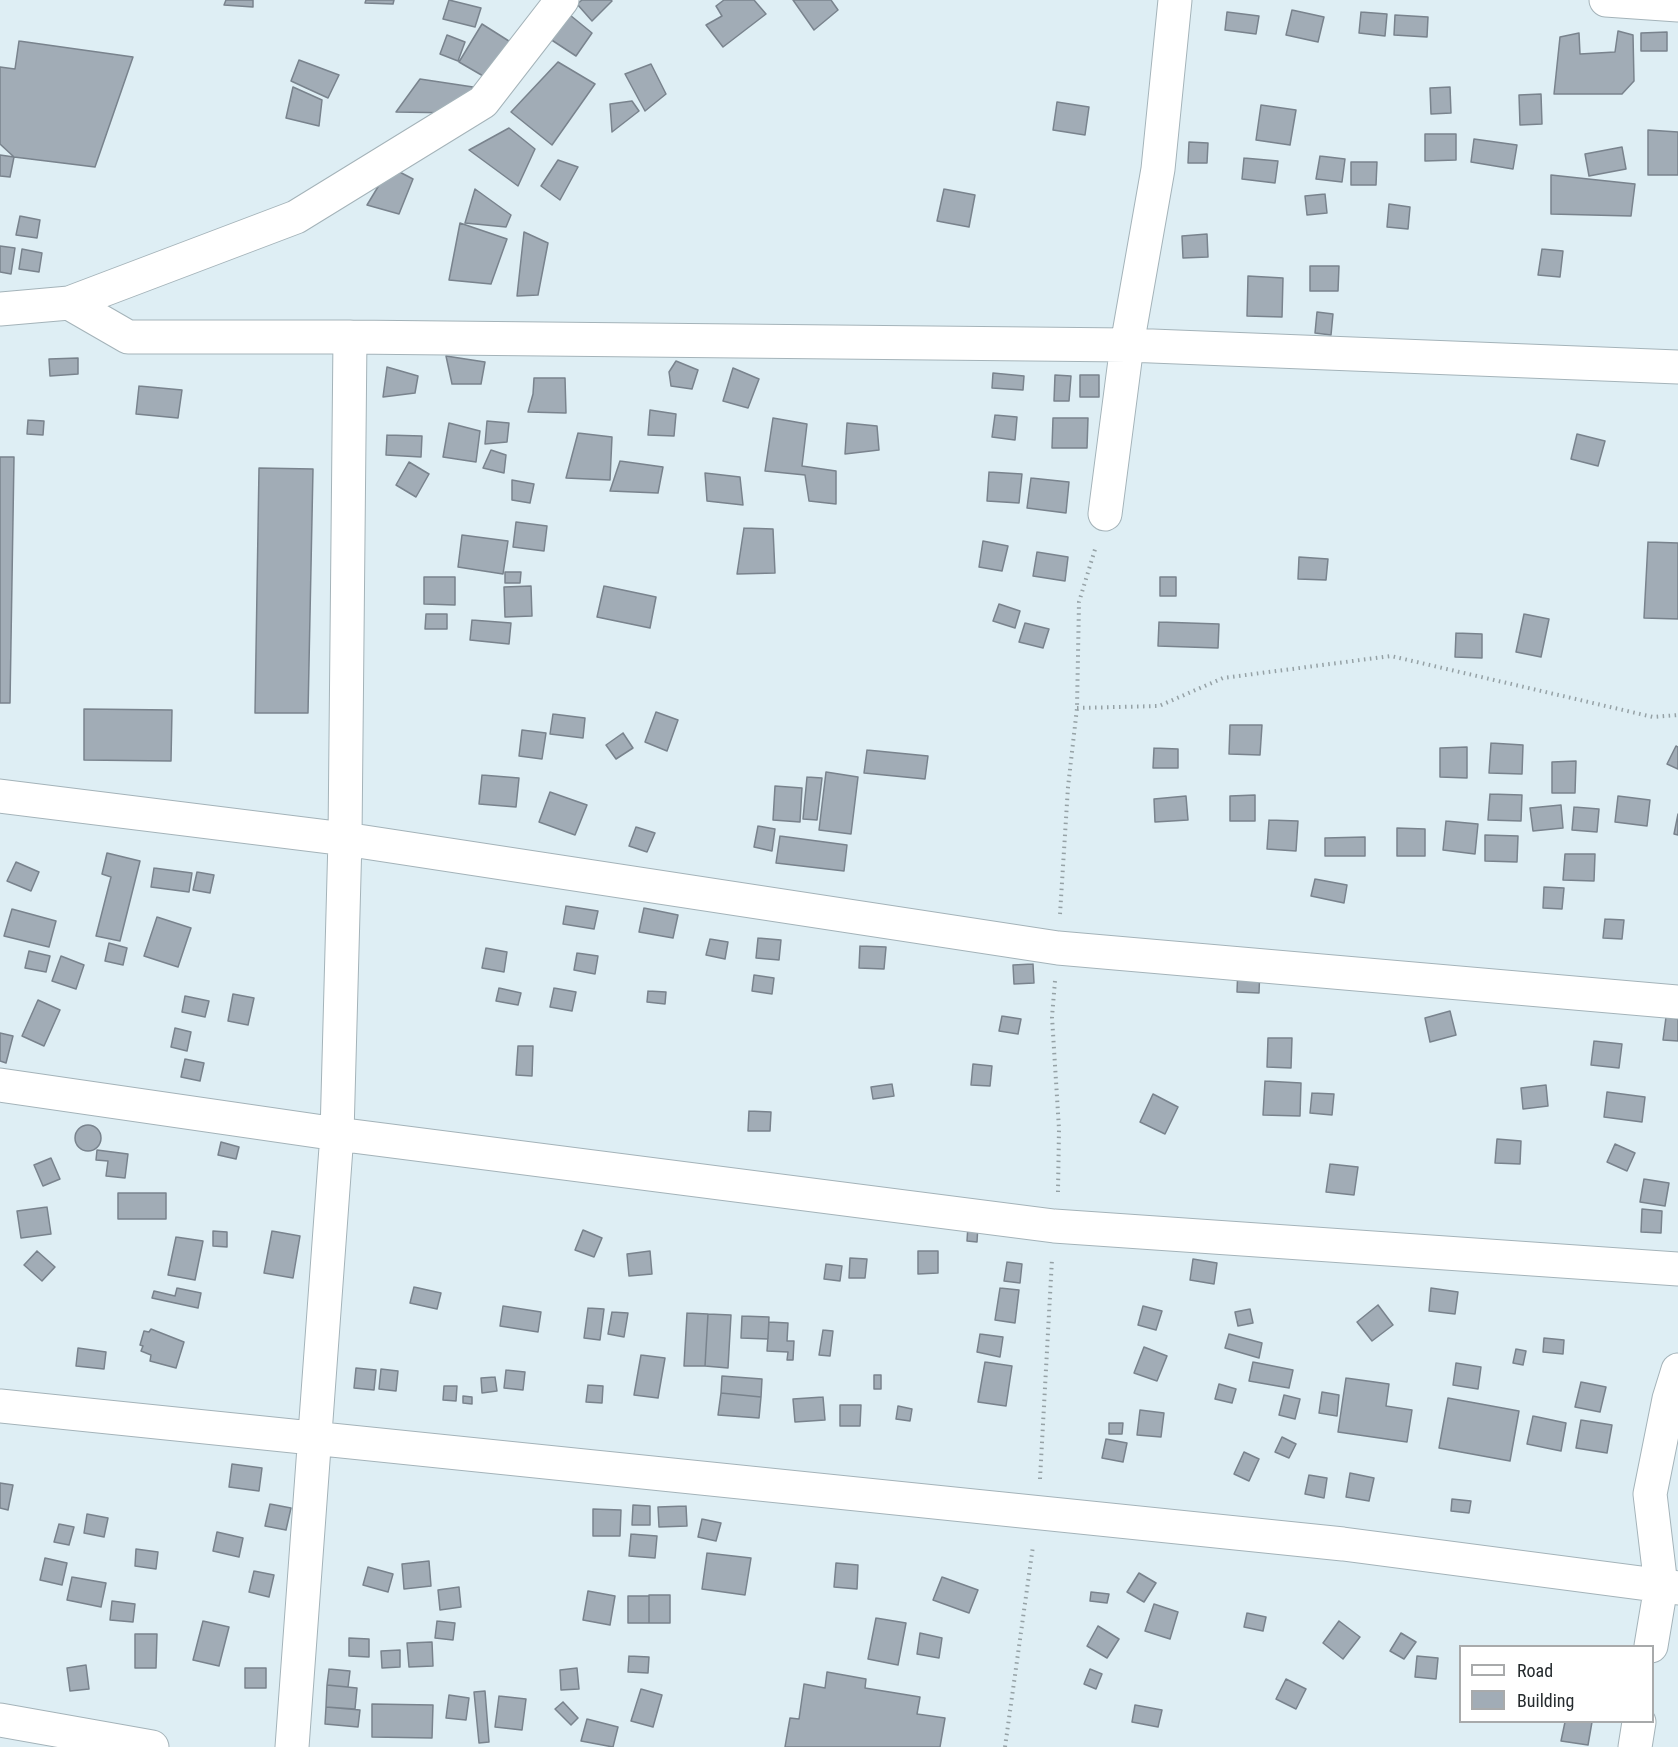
<!DOCTYPE html>
<html>
<head>
<meta charset="utf-8">
<style>
  body { margin:0 }
  #map { position:relative; width:1678px; height:1747px; overflow:hidden; background:#deeef4; font-family:"Roboto Condensed",sans-serif }
  canvas { display:block }
  .legend { position:absolute; left:1459px; top:1645px; width:195px; height:78px; box-sizing:border-box; background:#fff; border:2px solid #a8aaab; margin:0; padding:8px 10px; list-style:none; font-size:18px; color:#252b2e }
  .legend li { display:flex; align-items:center; gap:12px; height:30px }
  .legend b { width:30px; border:2px solid #a8aaab }
</style>
</head>
<body>
<div id="map">
<canvas width="1678" height="1747"></canvas>
<ul class="legend">
<li><b style="height:8px;background:#fff"></b>Road</li>
<li><b style="height:16px;background:#a1acb6"></b>Building</li>
</ul>
</div>
<script>
const context = document.querySelector('canvas').getContext('2d');
context.lineJoin = 'round';
function fill(path, color) {
  context.fillStyle = color;
  context.fill(path, 'evenodd');
}
function poly(rows) {
  const path = new Path2D();
  for (const r of rows) {
    if (r.length === 3) {
      path.moveTo(r[0] + r[2], r[1]);
      path.arc(r[0], r[1], r[2], 0, 2 * Math.PI);
      continue;
    }
    path.moveTo(r[0], r[1]);
    for (let i = 2; i < r.length; i += 2) path.lineTo(r[i], r[i + 1]);
  }
  return path;
}
function strokePath(path, color, width, dash) {
  context.strokeStyle = color;
  context.lineWidth = width;
  context.lineCap = dash ? 'butt' : 'round';
  context.setLineDash(dash || []);
  context.stroke(path);
}
const building = poly([
  [226,0,253,0,253,7,224,5,226,0],
  [366,0,394,0,393,4,365,3,366,0],
  [449,0,481,8,475,27,443,19,449,0],
  [582,0,611,0,612,1,592,21,577,4,582,0],
  [724,0,754,0,766,14,723,47,706,25,722,16,716,6,724,0],
  [793,0,831,0,838,10,814,30,793,0],
  [1292,10,1324,17,1318,42,1286,35,1292,10],
  [565,11,592,33,576,56,544,35,565,11],
  [1227,12,1259,16,1256,34,1225,30,1227,12],
  [1361,12,1387,14,1385,36,1359,33,1361,12],
  [1395,15,1428,17,1427,37,1394,35,1395,15],
  [482,24,512,43,490,80,459,62,482,24],
  [1618,31,1633,35,1634,81,1622,94,1554,94,1560,37,1579,33,1580,54,1615,52,1618,31],
  [1667,32,1667,51,1641,51,1641,33,1667,32],
  [447,35,465,42,458,61,440,54,447,35],
  [19,41,133,57,95,167,14,157,0,144,0,67,15,69,19,41],
  [299,60,339,75,328,98,291,81,299,60],
  [558,62,595,84,552,145,511,112,558,62],
  [651,64,666,94,645,111,625,74,651,64],
  [420,79,473,87,458,113,396,112,420,79],
  [293,87,322,100,319,126,286,118,293,87],
  [1450,87,1451,113,1431,114,1430,88,1450,87],
  [1541,94,1542,124,1520,125,1519,95,1541,94],
  [632,101,639,111,612,132,610,104,632,101],
  [1057,102,1089,107,1085,135,1053,130,1057,102],
  [1261,105,1296,110,1290,145,1256,140,1261,105],
  [509,128,535,149,518,186,469,150,509,128],
  [1648,130,1678,132,1678,175,1648,175,1648,130],
  [1425,134,1456,134,1456,160,1425,161,1425,134],
  [1474,139,1517,145,1513,169,1471,162,1474,139],
  [1189,142,1208,143,1207,163,1188,163,1189,142],
  [1622,147,1626,169,1589,176,1585,154,1622,147],
  [0,155,14,157,10,177,0,176,0,155],
  [1320,156,1345,159,1342,182,1316,179,1320,156],
  [1244,158,1278,161,1275,183,1242,179,1244,158],
  [558,160,578,167,560,200,541,186,558,160],
  [1351,162,1377,162,1376,185,1351,185,1351,162],
  [390,167,413,179,399,214,367,205,390,167],
  [1551,175,1635,184,1631,216,1551,214,1551,175],
  [475,189,511,215,506,227,465,223,475,189],
  [944,189,975,195,969,227,937,221,944,189],
  [1325,194,1327,213,1307,215,1305,196,1325,194],
  [1389,204,1410,207,1408,229,1387,227,1389,204],
  [20,216,40,220,37,238,16,235,20,216],
  [460,223,507,239,491,284,449,280,460,223],
  [524,232,548,243,538,295,517,296,524,232],
  [1207,234,1208,257,1183,258,1182,236,1207,234],
  [0,246,15,248,11,274,0,272,0,246],
  [22,249,42,253,39,272,19,269,22,249],
  [1542,249,1563,251,1560,277,1538,275,1542,249],
  [1310,266,1339,266,1338,291,1310,291,1310,266],
  [1248,276,1283,278,1282,317,1247,316,1248,276],
  [1317,312,1333,314,1331,335,1315,333,1317,312],
  [446,356,485,362,481,384,452,384,446,356],
  [78,358,78,374,50,376,49,359,78,358],
  [676,361,698,370,692,389,671,386,669,372,676,361],
  [387,367,418,376,415,393,383,397,387,367],
  [733,368,759,379,748,408,723,401,733,368],
  [993,373,1024,376,1023,390,992,388,993,373],
  [1055,375,1071,376,1069,401,1054,401,1055,375],
  [1080,375,1099,375,1099,397,1080,397,1080,375],
  [534,378,565,378,566,413,528,412,533,394,534,378],
  [139,386,182,390,178,418,136,414,139,386],
  [650,410,676,414,674,436,648,435,650,410],
  [995,415,1017,417,1015,440,992,437,995,415],
  [773,418,807,424,802,466,836,471,836,504,809,501,805,475,765,471,773,418],
  [1053,418,1088,418,1087,448,1052,448,1053,418],
  [28,420,44,421,43,435,27,434,28,420],
  [487,421,509,423,507,442,485,444,487,421],
  [449,423,480,431,476,462,443,457,449,423],
  [847,423,877,426,879,450,845,454,847,423],
  [578,433,612,437,610,480,566,478,578,433],
  [1577,434,1605,441,1598,466,1571,459,1577,434],
  [387,435,422,436,421,457,386,455,387,435],
  [491,450,506,455,504,473,483,468,491,450],
  [0,457,14,457,10,703,0,703,0,457],
  [620,461,663,467,658,493,610,491,620,461],
  [409,462,429,474,416,497,396,485,409,462],
  [259,468,313,469,308,713,255,713,259,468],
  [989,472,1022,474,1019,503,987,501,989,472],
  [705,473,740,477,743,505,707,501,705,473],
  [1031,478,1069,482,1066,513,1027,508,1031,478],
  [512,480,534,484,530,503,512,500,512,480],
  [516,522,547,526,544,551,513,547,516,522],
  [744,528,773,529,775,573,737,574,744,528],
  [462,535,508,541,503,574,458,567,462,535],
  [983,541,1008,546,1002,571,979,567,983,541],
  [1648,542,1678,543,1678,619,1644,618,1648,542],
  [1037,552,1068,557,1065,581,1033,576,1037,552],
  [1299,557,1328,559,1326,580,1298,579,1299,557],
  [505,572,521,572,520,583,505,583,505,572],
  [424,577,455,577,455,605,424,604,424,577],
  [1160,577,1176,577,1176,596,1160,596,1160,577],
  [531,586,532,616,505,617,504,587,531,586],
  [604,586,656,597,650,628,597,617,604,586],
  [999,604,1020,611,1015,628,993,621,999,604],
  [426,614,447,614,447,629,425,629,426,614],
  [1524,614,1549,619,1541,657,1516,652,1524,614],
  [472,620,511,623,509,644,470,640,472,620],
  [1159,622,1219,624,1218,648,1158,646,1159,622],
  [1025,623,1049,629,1043,648,1019,642,1025,623],
  [1456,633,1482,634,1482,658,1455,657,1456,633],
  [84,709,172,710,171,761,84,760,84,709],
  [656,712,678,720,667,751,645,742,656,712],
  [553,714,585,718,583,738,550,734,553,714],
  [1230,725,1262,725,1260,755,1229,754,1230,725],
  [522,730,546,733,542,759,519,756,522,730],
  [623,733,633,748,616,759,606,745,623,733],
  [1491,743,1523,745,1522,774,1489,773,1491,743],
  [1676,746,1678,747,1678,769,1667,764,1676,746],
  [1467,747,1467,778,1440,777,1440,748,1467,747],
  [1154,748,1178,749,1178,768,1153,768,1154,748],
  [867,750,928,756,925,779,864,773,867,750],
  [1576,761,1575,793,1552,793,1552,762,1576,761],
  [826,772,858,777,851,834,819,830,826,772],
  [482,775,519,778,516,807,479,804,482,775],
  [807,777,822,778,817,820,803,819,807,777],
  [775,786,802,788,800,822,773,820,775,786],
  [550,792,587,805,575,835,539,822,550,792],
  [1490,794,1522,795,1521,821,1488,820,1490,794],
  [1255,795,1255,821,1230,821,1230,796,1255,795],
  [1186,796,1188,820,1155,822,1154,799,1186,796],
  [1618,796,1650,800,1647,826,1615,822,1618,796],
  [1561,805,1563,828,1533,831,1530,808,1561,805],
  [1574,807,1599,809,1597,832,1572,830,1574,807],
  [1678,814,1678,835,1674,834,1678,814],
  [1269,820,1298,821,1296,851,1267,849,1269,820],
  [1446,821,1478,824,1475,854,1443,850,1446,821],
  [758,826,775,829,772,851,754,847,758,826],
  [636,827,655,833,647,852,629,846,636,827],
  [1397,828,1425,829,1425,856,1397,856,1397,828],
  [1485,835,1518,836,1517,862,1485,861,1485,835],
  [780,836,847,845,844,871,776,863,780,836],
  [1365,837,1365,856,1325,856,1325,838,1365,837],
  [107,853,140,861,120,941,96,936,111,877,102,874,107,853],
  [1565,854,1595,854,1594,881,1563,880,1565,854],
  [16,862,39,872,31,891,7,881,16,862],
  [154,868,192,873,189,892,151,887,154,868],
  [197,872,214,875,210,893,193,890,197,872],
  [1315,879,1347,885,1344,903,1311,896,1315,879],
  [1544,887,1564,888,1562,909,1543,908,1544,887],
  [566,906,598,911,594,929,563,924,566,906],
  [644,908,678,915,673,938,639,932,644,908],
  [12,909,56,921,49,947,4,936,12,909],
  [157,917,191,928,178,967,144,956,157,917],
  [1605,919,1624,920,1622,939,1603,938,1605,919],
  [758,938,781,940,779,960,756,958,758,938],
  [710,939,728,942,725,959,706,955,710,939],
  [109,943,127,948,123,965,105,961,109,943],
  [860,946,886,947,884,969,859,968,860,946],
  [486,948,507,952,504,972,482,968,486,948],
  [29,951,50,956,46,972,25,968,29,951],
  [577,953,598,956,595,974,574,970,577,953],
  [61,956,84,965,76,989,52,981,61,956],
  [1033,964,1034,983,1014,984,1013,965,1033,964],
  [1238,966,1260,967,1259,993,1237,992,1238,966],
  [754,975,774,978,772,994,752,991,754,975],
  [499,988,521,993,518,1005,496,1001,499,988],
  [554,988,576,992,572,1011,550,1007,554,988],
  [648,991,666,992,665,1004,647,1002,648,991],
  [233,994,254,998,248,1025,228,1021,233,994],
  [185,996,209,1001,205,1017,182,1012,185,996],
  [38,1000,60,1010,44,1046,22,1036,38,1000],
  [1450,1011,1456,1035,1430,1042,1425,1018,1450,1011],
  [1002,1016,1021,1019,1018,1034,999,1031,1002,1016],
  [1666,1017,1678,1019,1678,1041,1663,1040,1666,1017],
  [175,1028,191,1032,187,1051,171,1047,175,1028],
  [0,1033,13,1036,6,1063,0,1061,0,1033],
  [1268,1038,1292,1038,1291,1068,1267,1067,1268,1038],
  [1594,1041,1622,1044,1619,1068,1591,1065,1594,1041],
  [518,1046,533,1046,532,1076,516,1075,518,1046],
  [185,1059,204,1063,200,1081,181,1077,185,1059],
  [973,1064,992,1066,990,1086,971,1085,973,1064],
  [1265,1081,1301,1083,1300,1116,1263,1115,1265,1081],
  [892,1084,894,1096,873,1099,871,1087,892,1084],
  [1546,1085,1548,1106,1523,1109,1521,1088,1546,1085],
  [1607,1092,1645,1097,1642,1122,1604,1117,1607,1092],
  [1312,1093,1334,1094,1332,1115,1310,1113,1312,1093],
  [1153,1094,1178,1107,1165,1134,1140,1122,1153,1094],
  [749,1111,771,1112,770,1131,748,1131,749,1111],
  [88,1138,13],
  [1497,1139,1521,1141,1520,1164,1495,1163,1497,1139],
  [221,1142,239,1147,236,1159,218,1155,221,1142],
  [1615,1144,1635,1153,1627,1171,1607,1162,1615,1144],
  [97,1150,128,1154,125,1178,106,1176,108,1161,96,1160,97,1150],
  [51,1158,60,1179,43,1186,34,1165,51,1158],
  [1330,1164,1358,1167,1354,1195,1326,1192,1330,1164],
  [1644,1179,1669,1183,1665,1206,1640,1202,1644,1179],
  [118,1193,166,1193,166,1219,118,1219,118,1193],
  [47,1207,51,1234,21,1238,17,1211,47,1207],
  [1642,1209,1662,1211,1661,1233,1641,1232,1642,1209],
  [968,1225,978,1225,977,1242,967,1241,968,1225],
  [583,1230,602,1238,594,1257,575,1250,583,1230],
  [213,1231,227,1232,227,1247,213,1246,213,1231],
  [272,1231,300,1236,293,1278,264,1273,272,1231],
  [176,1237,203,1241,195,1280,168,1275,176,1237],
  [37,1251,55,1267,42,1281,24,1265,37,1251],
  [650,1251,652,1274,629,1276,627,1254,650,1251],
  [918,1251,938,1251,938,1273,918,1274,918,1251],
  [850,1258,867,1259,865,1278,849,1278,850,1258],
  [1193,1259,1217,1263,1214,1284,1190,1280,1193,1259],
  [1007,1262,1022,1264,1020,1283,1004,1281,1007,1262],
  [826,1264,842,1266,840,1281,824,1279,826,1264],
  [414,1287,441,1293,437,1309,410,1303,414,1287],
  [177,1288,201,1293,198,1308,152,1298,154,1291,175,1296,177,1288],
  [1000,1288,1019,1290,1015,1323,995,1320,1000,1288],
  [1431,1288,1458,1292,1455,1314,1429,1311,1431,1288],
  [1378,1305,1393,1325,1372,1341,1357,1322,1378,1305],
  [503,1306,541,1312,538,1332,500,1326,503,1306],
  [1143,1306,1162,1311,1156,1330,1138,1325,1143,1306],
  [588,1308,604,1309,600,1340,584,1338,588,1308],
  [1250,1309,1253,1323,1238,1326,1235,1312,1250,1309],
  [612,1312,628,1313,624,1337,608,1334,612,1312],
  [687,1313,708,1314,705,1366,684,1366,687,1313],
  [708,1314,731,1315,728,1368,705,1366,708,1314],
  [742,1316,769,1317,768,1339,741,1338,742,1316],
  [769,1322,788,1323,787,1341,794,1341,793,1360,787,1360,788,1352,767,1351,769,1322],
  [151,1329,184,1342,176,1368,150,1361,151,1355,141,1351,143,1346,140,1345,144,1331,149,1332,151,1329],
  [823,1330,833,1331,830,1356,819,1355,823,1330],
  [980,1334,1003,1337,1000,1357,977,1352,980,1334],
  [1229,1334,1262,1343,1259,1358,1225,1348,1229,1334],
  [1544,1338,1564,1340,1563,1354,1543,1352,1544,1338],
  [1144,1347,1167,1356,1157,1381,1134,1373,1144,1347],
  [78,1348,106,1352,104,1369,76,1366,78,1348],
  [1516,1349,1526,1351,1523,1365,1513,1363,1516,1349],
  [641,1355,665,1358,658,1398,634,1395,641,1355],
  [985,1362,1012,1366,1006,1406,978,1402,985,1362],
  [1253,1362,1293,1370,1289,1388,1249,1381,1253,1362],
  [1456,1363,1481,1367,1478,1389,1453,1385,1456,1363],
  [356,1368,376,1370,374,1390,354,1388,356,1368],
  [381,1369,398,1371,396,1391,379,1389,381,1369],
  [506,1370,525,1372,523,1390,504,1388,506,1370],
  [874,1375,881,1375,881,1389,874,1389,874,1375],
  [722,1376,762,1379,761,1397,721,1393,722,1376],
  [495,1377,497,1391,482,1393,481,1378,495,1377],
  [1346,1378,1389,1384,1386,1406,1412,1410,1407,1442,1338,1432,1346,1378],
  [1581,1382,1606,1387,1600,1412,1575,1407,1581,1382],
  [1219,1384,1236,1389,1232,1403,1215,1399,1219,1384],
  [588,1385,603,1386,602,1403,586,1402,588,1385],
  [444,1386,457,1386,456,1401,443,1400,444,1386],
  [1322,1392,1339,1395,1337,1416,1319,1413,1322,1392],
  [721,1393,761,1397,759,1418,718,1415,721,1393],
  [1284,1395,1300,1399,1295,1419,1279,1415,1284,1395],
  [463,1396,472,1397,472,1404,463,1403,463,1396],
  [823,1397,825,1420,795,1422,793,1399,823,1397],
  [1448,1398,1519,1411,1510,1461,1439,1448,1448,1398],
  [840,1405,861,1405,860,1426,840,1426,840,1405],
  [898,1406,912,1409,910,1421,896,1419,898,1406],
  [1140,1410,1164,1413,1161,1437,1137,1435,1140,1410],
  [1533,1416,1566,1423,1561,1451,1527,1444,1533,1416],
  [1581,1420,1612,1425,1607,1453,1576,1448,1581,1420],
  [1109,1423,1123,1423,1122,1434,1109,1434,1109,1423],
  [1282,1437,1296,1444,1289,1458,1275,1452,1282,1437],
  [1106,1439,1127,1443,1123,1462,1102,1458,1106,1439],
  [1244,1452,1259,1459,1249,1481,1234,1474,1244,1452],
  [232,1464,262,1468,259,1491,229,1487,232,1464],
  [1350,1473,1374,1478,1369,1501,1346,1497,1350,1473],
  [1309,1475,1327,1478,1324,1498,1305,1494,1309,1475],
  [0,1483,13,1485,8,1510,0,1508,0,1483],
  [1452,1499,1471,1501,1469,1513,1451,1511,1452,1499],
  [270,1504,291,1508,286,1530,265,1526,270,1504],
  [633,1505,650,1506,650,1525,632,1525,633,1505],
  [686,1506,687,1526,659,1527,658,1507,686,1506],
  [593,1509,621,1510,620,1536,593,1536,593,1509],
  [87,1514,108,1518,104,1537,84,1533,87,1514],
  [702,1519,721,1523,716,1541,698,1537,702,1519],
  [59,1524,74,1527,69,1545,54,1542,59,1524],
  [217,1532,243,1538,239,1557,213,1551,217,1532],
  [631,1534,657,1536,655,1558,629,1556,631,1534],
  [136,1549,158,1552,156,1569,135,1566,136,1549],
  [707,1553,751,1558,745,1595,702,1589,707,1553],
  [45,1558,67,1563,62,1585,40,1580,45,1558],
  [429,1561,431,1586,404,1589,402,1564,429,1561],
  [836,1563,858,1565,857,1589,834,1587,836,1563],
  [368,1567,393,1574,388,1592,363,1585,368,1567],
  [254,1571,274,1575,269,1597,249,1592,254,1571],
  [1139,1573,1156,1583,1144,1602,1127,1592,1139,1573],
  [72,1577,106,1583,101,1607,67,1600,72,1577],
  [942,1577,978,1590,969,1613,933,1600,942,1577],
  [459,1587,461,1607,440,1610,438,1590,459,1587],
  [588,1591,615,1596,610,1625,583,1620,588,1591],
  [1091,1592,1109,1594,1107,1603,1090,1601,1091,1592],
  [649,1595,670,1595,670,1623,649,1623,649,1595],
  [628,1596,649,1596,649,1623,628,1623,628,1596],
  [112,1601,135,1604,133,1622,110,1620,112,1601],
  [1154,1604,1178,1612,1170,1639,1145,1631,1154,1604],
  [1247,1613,1266,1617,1263,1631,1244,1627,1247,1613],
  [876,1618,906,1623,898,1665,868,1659,876,1618],
  [203,1621,229,1627,219,1666,193,1660,203,1621],
  [437,1621,455,1623,453,1640,435,1638,437,1621],
  [1339,1621,1360,1637,1343,1659,1323,1643,1339,1621],
  [1098,1626,1119,1639,1107,1658,1087,1646,1098,1626],
  [920,1633,942,1638,939,1658,917,1654,920,1633],
  [1401,1633,1416,1642,1404,1659,1390,1651,1401,1633],
  [135,1634,157,1634,156,1668,135,1668,135,1634],
  [349,1638,369,1639,369,1657,349,1656,349,1638],
  [432,1642,433,1666,409,1667,407,1643,432,1642],
  [400,1650,400,1667,382,1668,381,1651,400,1650],
  [629,1656,649,1657,648,1673,628,1672,629,1656],
  [1417,1656,1438,1658,1436,1679,1415,1677,1417,1656],
  [86,1665,89,1689,70,1691,67,1668,86,1665],
  [245,1668,266,1668,266,1688,245,1688,245,1668],
  [577,1668,579,1689,561,1690,560,1670,577,1668],
  [329,1669,350,1671,348,1687,327,1685,329,1669],
  [1090,1669,1102,1674,1096,1689,1084,1684,1090,1669],
  [827,1672,866,1679,865,1688,920,1697,917,1714,945,1718,940,1747,785,1747,790,1718,799,1719,804,1684,825,1688,827,1672],
  [1286,1679,1306,1689,1296,1709,1276,1699,1286,1679],
  [327,1685,357,1688,355,1709,326,1707,327,1685],
  [641,1689,662,1695,653,1727,631,1721,641,1689],
  [485,1691,489,1742,479,1743,474,1692,485,1691],
  [449,1695,469,1698,466,1720,446,1718,449,1695],
  [499,1696,526,1699,522,1730,495,1727,499,1696],
  [563,1702,578,1718,571,1725,555,1709,563,1702],
  [372,1704,433,1705,432,1738,372,1737,372,1704],
  [1135,1705,1162,1710,1158,1727,1132,1722,1135,1705],
  [326,1707,360,1710,358,1727,325,1724,326,1707],
  [587,1719,618,1727,613,1747,581,1741,587,1719],
  [1565,1722,1592,1722,1588,1745,1561,1741,1565,1722]
]);
const path = poly([
  [1077,708,1159,706,1223,678,1391,656,1653,717,1678,715],
  [1060,914,1068,787,1077,708,1079,602,1096,546],
  [1055,981,1052,1017,1059,1129,1058,1192],
  [1040,1479,1052,1259],
  [1005,1747,1033,1546]
]);
const street = poly([
  [1606,0,1678,5],
  [69,303,296,217,483,102,562,0],
  [0,309,69,303,128,337,350,337,1127,345,1678,367],
  [1105,514,1127,345,1158,169,1175,0],
  [0,796,345,839,1058,948,1678,1002],
  [0,1085,337,1134,1054,1226,1678,1269],
  [0,1406,1343,1544,1678,1588],
  [1651,1646,1661,1586,1650,1494,1669,1399,1678,1370],
  [0,1720,152,1747],
  [292,1747,337,1134,345,839,350,337],
  [1635,1747,1639,1722]
]);
fill(building, '#a1acb6');
strokePath(building, '#79838d', 1.5);
strokePath(street, '#a4b3b9', 35);
strokePath(path, '#95a1a5', 4, [1.5, 4.5]);
strokePath(street, '#fff', 33);
</script>
</body>
</html>
